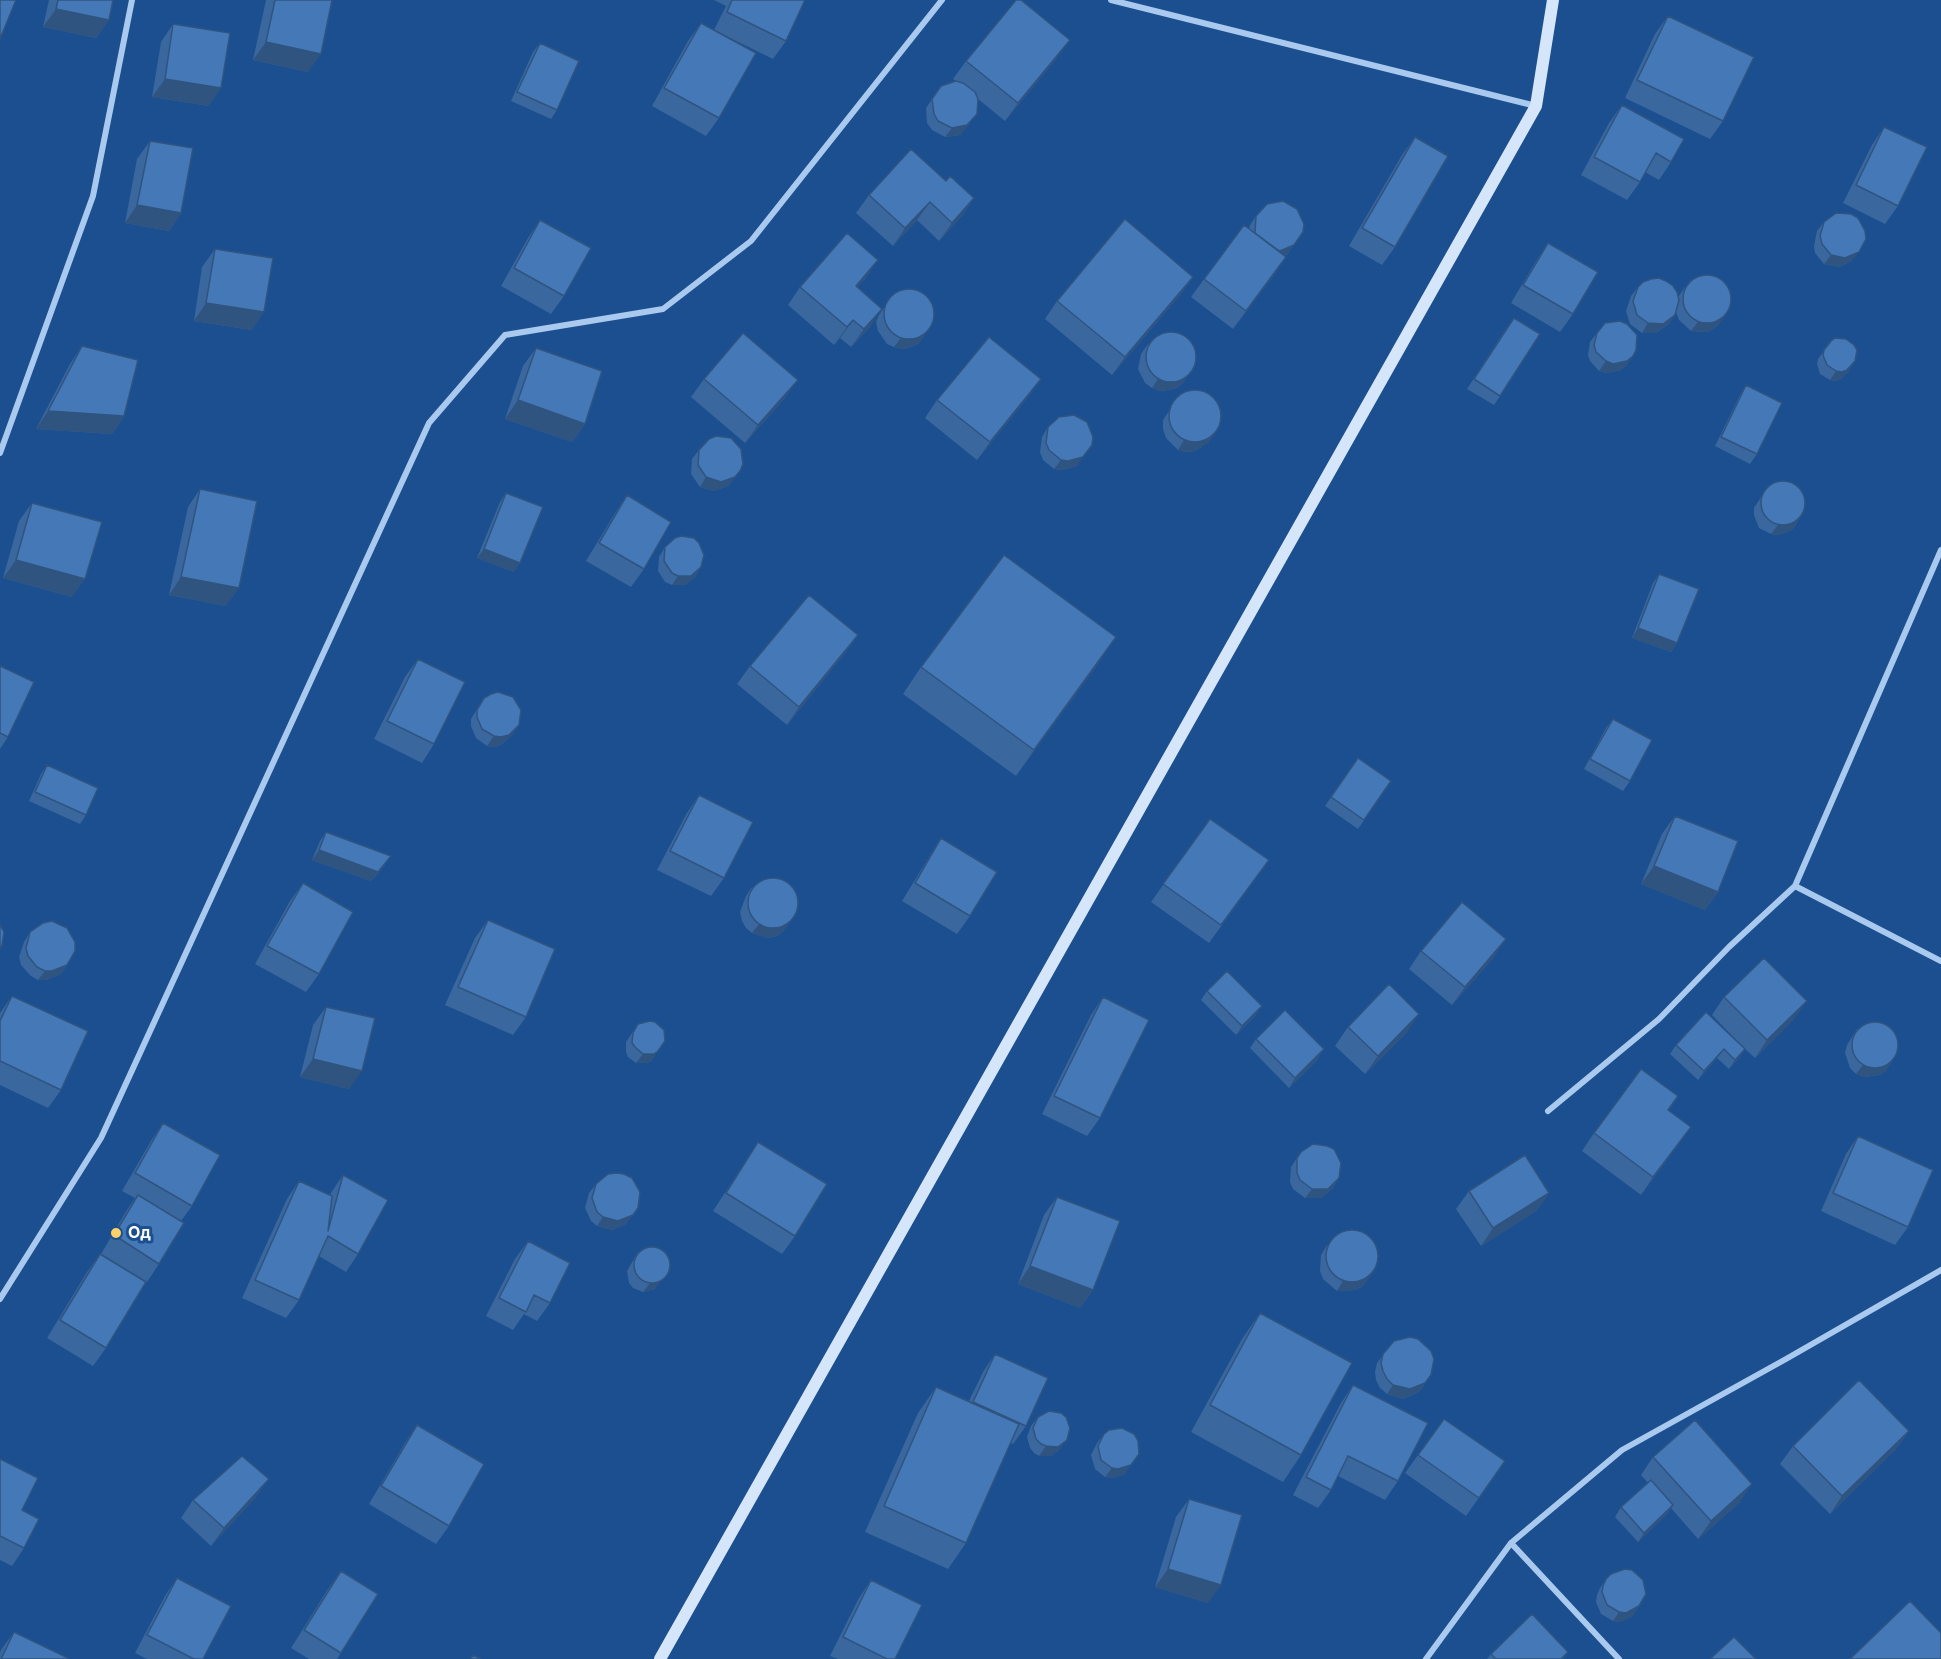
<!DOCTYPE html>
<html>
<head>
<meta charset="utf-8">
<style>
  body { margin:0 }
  canvas { display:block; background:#1b4f8f }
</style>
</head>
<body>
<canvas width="1941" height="1659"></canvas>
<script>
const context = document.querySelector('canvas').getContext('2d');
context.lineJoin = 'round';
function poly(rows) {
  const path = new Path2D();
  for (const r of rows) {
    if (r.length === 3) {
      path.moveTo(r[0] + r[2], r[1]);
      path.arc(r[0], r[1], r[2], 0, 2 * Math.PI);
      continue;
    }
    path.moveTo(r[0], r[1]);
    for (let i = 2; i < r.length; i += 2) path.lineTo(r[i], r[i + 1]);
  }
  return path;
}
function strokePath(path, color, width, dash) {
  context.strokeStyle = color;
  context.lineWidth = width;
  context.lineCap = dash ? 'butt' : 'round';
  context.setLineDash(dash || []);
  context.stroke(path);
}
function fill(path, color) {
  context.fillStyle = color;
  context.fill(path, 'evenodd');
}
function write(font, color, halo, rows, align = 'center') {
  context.font = font + ' Inter,sans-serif';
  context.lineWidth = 6;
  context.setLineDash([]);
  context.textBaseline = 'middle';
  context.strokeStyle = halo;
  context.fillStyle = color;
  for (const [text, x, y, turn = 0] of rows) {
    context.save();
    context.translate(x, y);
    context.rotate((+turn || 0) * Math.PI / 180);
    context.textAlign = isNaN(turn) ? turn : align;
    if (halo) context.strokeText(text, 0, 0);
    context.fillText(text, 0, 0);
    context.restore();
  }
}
const minor = poly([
  [1111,0,1536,106],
  [0,453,93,196,132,0],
  [1941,550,1795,886,1941,961],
  [1548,1111,1659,1019,1729,947,1795,886],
  [0,1299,101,1138,429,423,505,335,663,309,751,241,942,0],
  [1511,1543,1619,1659],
  [1426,1659,1511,1543,1622,1450,1786,1359,1941,1270]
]);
const secondary = poly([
  [660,1659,1536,106,1553,0]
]);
const wall = poly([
  [49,0,113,0,109,20,96,38,43,27],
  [266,0,332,0,308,72,253,60],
  [714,0,805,0,786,41,773,59,718,32,719,118,706,136,652,106,688,41,701,23,714,30,726,6],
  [1668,16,1723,121,1710,139,1625,98,1655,34],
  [173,24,209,106,152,97,161,42],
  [540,43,557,110,551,119,511,101,533,52],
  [1057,58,1005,121,978,99,970,123,960,135,945,137,932,130,927,123,926,108,941,86,956,81,953,79,966,61],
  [1622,105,1671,162,1659,180,1645,172,1640,182,1627,200,1581,175,1609,123],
  [1884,127,1898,206,1885,224,1843,203,1872,145],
  [1415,137,1395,247,1382,265,1349,246,1402,155],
  [150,141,181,213,169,231,125,223,137,159],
  [946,181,974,198,962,216,939,241,917,220,893,246,856,213,869,195],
  [1256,216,1288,254,1284,256,1274,275,1233,329,1191,297,1204,279,1249,229,1250,225],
  [540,220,564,296,551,314,501,286,528,238],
  [1824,222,1852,261,1839,267,1824,264,1815,253,1814,246,1817,231],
  [1548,243,1573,314,1560,332,1511,303,1536,261],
  [215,249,252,330,194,321,202,267],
  [1193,277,1180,295,1112,375,1045,319,1057,301],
  [866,278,857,287,870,327,851,347,840,338,834,345,788,305,800,287],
  [1638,287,1679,296,1685,287,1720,323,1715,328,1707,332,1691,331,1679,320,1676,312,1669,324,1656,333,1642,333,1630,324,1626,311,1631,296],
  [895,292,924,336,919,343,911,347,903,349,894,347,887,344,878,331,876,322,879,315],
  [1507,327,1500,396,1494,405,1467,389],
  [1597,333,1627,365,1621,370,1607,373,1599,371,1590,361,1588,355,1590,342],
  [1831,341,1849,371,1841,379,1835,381,1830,380,1820,374,1817,364,1818,359],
  [1148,344,1184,382,1177,388,1168,390,1160,391,1152,388,1145,383,1138,369,1141,354],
  [82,346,124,416,112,434,36,429,70,364],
  [536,348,585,424,572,442,505,419,523,366],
  [704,379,785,398,745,443,691,397],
  [1041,379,1028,397,977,460,925,418,937,400],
  [1746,385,1757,454,1750,464,1715,446,1740,395],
  [1179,396,1209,442,1195,451,1186,452,1178,450,1166,438,1163,429,1163,420],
  [1048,427,1077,466,1062,470,1054,469,1043,460,1040,452,1042,437],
  [699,450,740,471,728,486,714,491,700,487,691,474,692,459],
  [1769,485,1797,523,1792,530,1779,535,1771,534,1759,528,1754,515,1754,508],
  [200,489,226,606,169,595,188,507],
  [506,493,514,572,477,558,500,502],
  [627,495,644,569,631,587,586,561,615,513],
  [32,503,72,597,3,578,19,521],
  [665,547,701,567,695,577,685,585,672,585,665,582,658,571,659,557],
  [1659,574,1677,643,1671,652,1632,638,1653,583],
  [858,635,845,653,787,725,737,684,750,666],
  [418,659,434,744,422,763,374,739,405,677],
  [1098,664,1016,776,903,694,921,667],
  [0,666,8,737,0,749],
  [484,698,513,734,502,744,495,747,487,746,476,738,471,726,471,719],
  [1613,719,1630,781,1623,791,1584,769,1606,728],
  [1358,758,1391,781,1358,829,1325,806],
  [47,765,86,815,80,824,29,801,41,774],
  [699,795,724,878,711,896,657,870,687,813],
  [1675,816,1718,892,1705,910,1641,884,1662,834],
  [1210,819,1269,860,1209,943,1151,902],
  [326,832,385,865,371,881,312,860,320,841],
  [941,838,970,916,957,934,902,901,929,857],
  [303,883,319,974,306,992,255,964,290,901],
  [752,887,784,931,777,936,768,938,752,933,746,928,742,921,740,912,746,896],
  [488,920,526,1017,513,1035,445,1005,475,938],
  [30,932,67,965,61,974,46,980,38,980,31,976,21,965,19,957,24,942],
  [1421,951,1494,957,1452,1005,1409,969],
  [1207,991,1256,1015,1236,1035,1201,1000],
  [12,996,61,1090,48,1108,0,1085,0,1013],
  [1103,997,1100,1118,1087,1136,1042,1114,1091,1015],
  [1724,997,1794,1019,1755,1058,1745,1049,1739,1058,1729,1069,1717,1058,1698,1080,1670,1054,1676,1045,1744,1048,1712,1015],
  [326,1007,349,1089,300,1077,313,1025],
  [638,1024,652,1060,647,1063,636,1063,628,1057,626,1052,626,1042],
  [1348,1027,1407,1032,1365,1074,1335,1046],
  [1857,1029,1886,1071,1879,1075,1864,1077,1856,1074,1850,1068,1845,1053,1847,1045],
  [1256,1039,1318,1059,1289,1088,1250,1048],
  [1678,1096,1669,1110,1678,1145,1641,1195,1582,1151,1594,1133],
  [163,1123,192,1206,181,1221,159,1264,147,1282,101,1254,125,1213,135,1198,122,1191,151,1141],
  [1858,1136,1908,1227,1895,1245,1821,1211,1846,1154],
  [758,1142,795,1236,782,1254,713,1211],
  [1301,1152,1339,1178,1333,1188,1321,1198,1305,1198,1293,1189,1290,1182,1291,1167],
  [343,1175,358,1254,346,1272,319,1256,299,1300,286,1318,242,1298,287,1199,299,1181,330,1196,331,1193],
  [596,1184,626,1224,612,1230,597,1226,591,1221,585,1208,589,1193],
  [1469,1191,1549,1193,1536,1211,1481,1246,1456,1209],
  [1057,1197,1093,1290,1080,1308,1018,1284,1044,1215],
  [528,1241,550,1303,537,1321,524,1314,513,1330,486,1316,515,1259],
  [1327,1245,1368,1279,1363,1286,1355,1290,1337,1291,1323,1279,1320,1271,1321,1255],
  [638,1252,655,1289,643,1292,633,1288,629,1283,627,1271],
  [100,1254,106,1348,93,1366,47,1338,87,1272],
  [1260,1313,1301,1455,1283,1482,1191,1432,1242,1339],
  [1394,1341,1431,1375,1419,1392,1403,1399,1387,1394,1380,1388,1376,1380,1375,1372,1377,1363],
  [995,1354,1026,1426,1013,1444,1010,1443,966,1543,948,1569,865,1532,918,1413,936,1387,969,1401,983,1372],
  [1353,1385,1398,1481,1385,1500,1338,1476,1331,1490,1318,1508,1293,1495,1341,1403],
  [1038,1417,1060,1449,1051,1456,1039,1456,1034,1453,1030,1448,1027,1437,1031,1426],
  [1444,1419,1505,1461,1466,1516,1405,1473],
  [417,1425,449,1526,436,1544,369,1504,405,1443],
  [1909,1431,1896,1449,1830,1514,1780,1464,1793,1446],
  [1104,1434,1125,1474,1112,1478,1105,1477,1095,1469,1091,1455,1097,1443],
  [1653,1457,1740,1502,1698,1539,1671,1508,1667,1514,1638,1542,1615,1517,1621,1507,1648,1483,1641,1475],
  [0,1459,22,1510,24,1548,12,1566,0,1560],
  [256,1497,211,1546,181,1518,193,1500],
  [1189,1499,1208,1603,1155,1587,1176,1517],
  [341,1571,341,1653,337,1659,309,1659,291,1648,328,1589],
  [177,1578,203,1659,147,1659,135,1653,165,1596],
  [1606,1579,1633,1616,1620,1622,1613,1621,1601,1614,1596,1602,1597,1595,1600,1588],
  [871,1580,895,1659,838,1659,830,1656,859,1598],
  [14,1632,67,1659,0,1659,0,1653,1,1650],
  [1568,1652,1563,1659,1487,1659,1491,1654]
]);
const shadedWall = poly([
  [56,9,109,20,96,38,43,27],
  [1070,40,1057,58,1005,121,1018,103],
  [266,42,321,54,308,72,253,60],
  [165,79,221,88,209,106,152,97],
  [977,114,970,123,960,135,945,137,952,128],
  [974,198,962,216,939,241,952,223],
  [930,202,917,220,893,246,905,228],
  [137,205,181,213,169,231,125,223],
  [1294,245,1288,254,1273,260,1271,250],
  [1859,252,1852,261,1839,267,1824,264,1831,255],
  [1286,257,1274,275,1233,329,1246,311],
  [878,260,866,278,843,304,856,286],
  [1193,277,1180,295,1112,375,1125,357],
  [206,303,264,312,252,330,194,321],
  [882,309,870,327,851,347,864,329],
  [1727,314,1720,323,1715,328,1707,332,1691,331,1698,322],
  [1675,315,1669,324,1656,333,1642,333,1648,323],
  [853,320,840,338,834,345,847,327],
  [931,327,919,343,911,347,903,349,894,347,901,338],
  [1633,356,1627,365,1621,370,1607,373,1599,371,1606,361],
  [1855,361,1849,371,1841,379,1835,381,1830,380,1836,371],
  [1190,373,1184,382,1177,388,1168,390,1160,391,1152,388,1158,379],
  [1041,379,1028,397,977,460,990,442],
  [798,380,785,398,745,443,758,425],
  [518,400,585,424,572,442,505,419],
  [48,411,124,416,112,434,36,429],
  [1216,433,1209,442,1195,451,1186,452,1178,450,1184,440],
  [1092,445,1077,466,1062,470,1054,469,1061,460],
  [740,471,728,486,714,491,700,487,706,477],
  [1803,514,1792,530,1779,535,1771,534,1778,525],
  [484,549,520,563,514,572,477,558],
  [16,560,85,579,72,597,3,578],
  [701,567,695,577,685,585,672,585,678,576],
  [181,577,239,588,226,606,169,595],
  [1638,628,1677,643,1671,652,1632,638],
  [858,635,845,653,787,725,799,707],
  [1116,637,1098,664,1016,776,1034,750],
  [519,725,513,734,502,744,495,747,487,746,494,736],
  [319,850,391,856,371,881,312,860],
  [1654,866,1718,892,1705,910,1641,884],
  [790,922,784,931,777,936,768,938,752,933,759,924],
  [1506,939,1494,957,1452,1005,1465,987],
  [67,965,61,974,46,980,38,980,45,971],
  [1807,1001,1794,1019,1755,1058,1767,1040],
  [1262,1006,1256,1015,1236,1035,1242,1026],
  [1419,1014,1407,1032,1365,1074,1378,1056],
  [1324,1049,1318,1059,1289,1088,1295,1078],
  [1724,1049,1717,1058,1698,1080,1704,1071],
  [1745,1049,1739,1058,1729,1069,1735,1060],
  [658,1051,652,1060,647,1063,636,1063,643,1054],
  [313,1059,362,1071,349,1089,300,1077],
  [1892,1062,1886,1071,1879,1075,1864,1077,1856,1074,1863,1065],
  [1691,1127,1678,1145,1641,1195,1653,1177],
  [1339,1178,1333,1188,1321,1198,1305,1198,1312,1189],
  [1549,1193,1536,1211,1481,1246,1493,1228],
  [633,1215,626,1224,612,1230,597,1226,603,1217],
  [1030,1266,1093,1290,1080,1308,1018,1284],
  [669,1270,655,1289,643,1292,650,1283],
  [1375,1270,1363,1286,1355,1290,1337,1291,1343,1281],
  [1425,1383,1419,1392,1403,1399,1387,1394,1393,1385],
  [1909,1431,1896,1449,1830,1514,1842,1496],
  [1067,1440,1060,1449,1051,1456,1039,1456,1046,1446],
  [1131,1465,1125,1474,1112,1478,1105,1477,1112,1468],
  [269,1479,256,1497,211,1546,224,1528],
  [1752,1484,1740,1502,1698,1539,1711,1521],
  [1673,1505,1667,1514,1638,1542,1644,1533],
  [1168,1569,1221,1585,1208,1603,1155,1587],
  [1639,1606,1633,1616,1620,1622,1613,1621,1619,1612]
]);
const building = poly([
  [0,0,16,0,0,39,0,0],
  [58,0,113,0,109,20,56,9,58,0],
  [275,0,332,0,321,54,266,42,275,0],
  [732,0,805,0,786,41,727,12,732,0],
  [1016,0,1021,0,1070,40,1018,103,966,61,1016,0],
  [1668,16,1754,57,1723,121,1637,80,1668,16],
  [701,23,756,53,719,118,664,88,701,23],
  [173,24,230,33,221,88,165,79,173,24],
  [540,43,579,61,557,110,517,92,540,43],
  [956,81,963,83,975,92,978,99,977,114,967,125,952,128,938,121,934,114,932,99,941,86,956,81],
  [1622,105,1684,139,1671,162,1656,153,1640,182,1594,157,1622,105],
  [1884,127,1927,147,1898,206,1856,185,1884,127],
  [1415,137,1448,156,1395,247,1362,228,1415,137],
  [150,141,193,148,181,213,137,205,150,141],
  [911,149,946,181,950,176,974,198,952,223,930,202,905,228,869,195,911,149],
  [1283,201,1297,209,1304,224,1303,232,1294,245,1280,251,1278,250,1255,233,1256,216,1267,204,1283,201],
  [1836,213,1851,214,1858,218,1865,231,1866,239,1859,252,1845,258,1831,255,1822,244,1820,236,1824,222,1836,213],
  [1125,219,1193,277,1125,357,1057,301,1125,219],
  [540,220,591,248,564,296,514,268,540,220],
  [1244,225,1286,257,1246,311,1204,279,1244,225],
  [847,233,878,260,856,286,882,309,864,329,853,320,847,327,800,287,847,233],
  [1548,243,1598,272,1573,314,1523,285,1548,243],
  [215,249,273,258,264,312,206,303,215,249],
  [1707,299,24],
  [1659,278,1666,281,1673,286,1677,292,1679,300,1675,315,1663,324,1648,323,1637,315,1633,301,1638,287,1643,282,1651,279,1659,278],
  [909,314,25],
  [1514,318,1540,334,1500,396,1474,379,1514,318],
  [1620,321,1627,324,1637,335,1636,350,1633,356,1627,361,1613,364,1606,361,1596,352,1594,345,1597,333,1605,323,1620,321],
  [1171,357,25],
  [743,333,798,380,758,425,704,379,743,333],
  [989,337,1041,379,990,442,937,400,989,337],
  [1835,338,1846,339,1854,345,1857,350,1855,361,1847,370,1842,372,1836,371,1827,365,1823,355,1824,350,1831,341,1835,338],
  [82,346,138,360,124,416,48,411,82,346],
  [536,348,602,371,585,424,518,400,536,348],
  [1746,385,1782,403,1757,454,1721,437,1746,385],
  [1195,416,26],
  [1074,415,1087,422,1093,437,1092,445,1083,457,1068,461,1061,460,1049,450,1046,443,1048,427,1059,417,1074,415],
  [716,436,731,438,741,449,743,464,740,471,735,477,721,482,706,477,698,465,699,450,709,439,716,436],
  [1783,503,22],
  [200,489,257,501,239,588,181,577,200,489],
  [506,493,543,507,520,563,484,549,506,493],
  [627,495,671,522,644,569,599,543,627,495],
  [32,503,102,522,85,579,16,560,32,503],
  [681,536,694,538,699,543,704,555,701,567,691,576,678,576,672,573,664,561,665,547,675,538,681,536],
  [1004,555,1116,637,1034,750,921,667,1004,555],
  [1659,574,1699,589,1677,643,1638,628,1659,574],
  [809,595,858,635,799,707,750,666,809,595],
  [418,659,465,682,434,744,387,721,418,659],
  [0,666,34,682,8,737,0,733,0,666],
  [498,692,513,697,521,710,519,725,509,735,501,737,494,736,482,729,477,717,477,710,484,698,491,694,498,692],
  [1613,719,1652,740,1630,781,1590,759,1613,719],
  [1358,758,1391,781,1364,820,1331,797,1358,758],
  [47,765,98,788,86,815,35,792,47,765],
  [699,795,753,822,724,878,670,851,699,795],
  [1675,816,1738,841,1718,892,1654,866,1675,816],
  [1210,819,1269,860,1221,925,1163,884,1210,819],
  [326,832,391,856,378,872,319,850,326,832],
  [941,838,997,872,970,916,915,883,941,838],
  [773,903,25],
  [303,883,353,912,319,974,267,946,303,883],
  [1462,902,1506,939,1465,987,1421,951,1462,902],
  [488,920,555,949,526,1017,458,987,488,920],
  [52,921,67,928,75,942,75,951,67,965,52,971,45,971,37,967,28,956,26,948,30,932,43,923,52,921],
  [0,925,4,932,2,945,0,949,0,925],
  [1764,958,1807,1001,1767,1040,1724,997,1764,958],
  [1227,971,1262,1006,1242,1026,1207,991,1227,971],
  [1389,984,1419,1014,1378,1056,1348,1027,1389,984],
  [12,996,88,1031,61,1090,0,1061,0,1021,12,996],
  [1103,997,1149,1020,1100,1118,1054,1096,1103,997],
  [326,1007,375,1018,362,1071,313,1059,326,1007],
  [1285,1010,1324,1049,1295,1078,1256,1039,1285,1010],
  [1706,1012,1745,1049,1735,1060,1724,1049,1704,1071,1676,1045,1706,1012],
  [650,1021,655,1022,664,1030,665,1041,658,1051,654,1054,643,1054,635,1047,632,1043,633,1033,638,1024,650,1021],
  [1875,1045,23],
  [1641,1069,1678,1096,1668,1110,1691,1127,1653,1177,1594,1133,1641,1069],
  [163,1123,220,1155,192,1206,135,1173,163,1123],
  [1858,1136,1933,1170,1908,1227,1833,1193,1858,1136],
  [758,1142,827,1184,795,1236,726,1193,758,1142],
  [1313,1144,1327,1146,1334,1149,1341,1163,1339,1178,1328,1189,1312,1189,1300,1180,1297,1173,1297,1158,1301,1152,1313,1144],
  [1525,1155,1549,1193,1493,1228,1469,1191,1525,1155],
  [617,1173,624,1174,632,1178,640,1192,638,1208,633,1215,618,1221,603,1217,597,1212,592,1198,596,1184,608,1174,617,1173],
  [343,1175,388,1200,358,1254,328,1236,299,1300,255,1280,299,1181,332,1196,328,1231,343,1175],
  [138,1195,184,1223,159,1264,114,1235,138,1195],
  [1057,1197,1120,1221,1093,1290,1030,1266,1057,1197],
  [1352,1256,26],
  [528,1241,570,1263,550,1303,534,1295,526,1312,499,1298,528,1241],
  [652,1265,18],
  [100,1254,146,1282,106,1348,60,1320,100,1254],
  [1260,1313,1352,1363,1301,1455,1210,1405,1260,1313],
  [1410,1337,1418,1339,1431,1351,1434,1359,1431,1375,1425,1383,1410,1389,1393,1385,1387,1379,1383,1371,1381,1363,1383,1354,1394,1341,1410,1337],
  [995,1354,1048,1378,1026,1426,973,1402,995,1354],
  [1859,1380,1909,1431,1842,1496,1793,1446,1859,1380],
  [1353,1385,1428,1423,1398,1481,1348,1456,1331,1490,1306,1477,1353,1385],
  [936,1387,1019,1424,966,1543,884,1506,936,1387],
  [1049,1411,1061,1413,1066,1417,1070,1428,1067,1440,1058,1447,1046,1446,1041,1444,1036,1439,1033,1428,1038,1417,1049,1411],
  [1444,1419,1505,1461,1479,1498,1418,1455,1444,1419],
  [1695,1420,1752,1484,1711,1521,1653,1457,1695,1420],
  [417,1425,484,1464,449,1526,381,1486,417,1425],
  [1122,1428,1134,1434,1138,1441,1139,1454,1131,1465,1118,1469,1112,1468,1101,1460,1098,1446,1104,1434,1109,1430,1122,1428],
  [242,1456,269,1479,224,1528,193,1500,242,1456],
  [0,1459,38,1478,22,1510,39,1519,24,1548,0,1536,0,1459],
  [1651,1480,1673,1505,1644,1533,1621,1507,1651,1480],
  [1189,1499,1242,1515,1221,1585,1168,1569,1189,1499],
  [1625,1569,1632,1570,1643,1580,1646,1594,1639,1606,1626,1613,1619,1612,1607,1605,1602,1592,1603,1586,1606,1579,1611,1574,1625,1569],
  [341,1571,378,1594,341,1653,304,1630,341,1571],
  [177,1578,231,1606,203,1659,194,1659,147,1635,177,1578],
  [871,1580,922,1605,895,1659,887,1659,843,1637,871,1580],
  [1910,1601,1941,1633,1941,1659,1850,1659,1910,1601],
  [1532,1614,1568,1652,1561,1659,1496,1659,1491,1654,1532,1614],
  [14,1632,68,1658,67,1659,1,1659,14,1632],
  [1734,1637,1756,1659,1710,1659,1734,1637],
  [473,1655,481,1659,471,1659,473,1655]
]);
const markers = [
  [116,1233,6,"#ffd166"]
];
const poiNames = [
  ["Од",128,1233]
];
strokePath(minor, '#a9c9ee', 6);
strokePath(secondary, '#d6e6fa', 12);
fill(wall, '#3a679d');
fill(shadedWall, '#305480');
fill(building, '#4478b7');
strokePath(building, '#305480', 1.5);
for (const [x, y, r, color] of markers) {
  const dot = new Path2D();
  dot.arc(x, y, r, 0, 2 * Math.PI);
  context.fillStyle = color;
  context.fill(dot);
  strokePath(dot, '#1b4f8f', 2);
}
write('bold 16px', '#fff', '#1b4f8f', poiNames, 'left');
</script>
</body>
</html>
